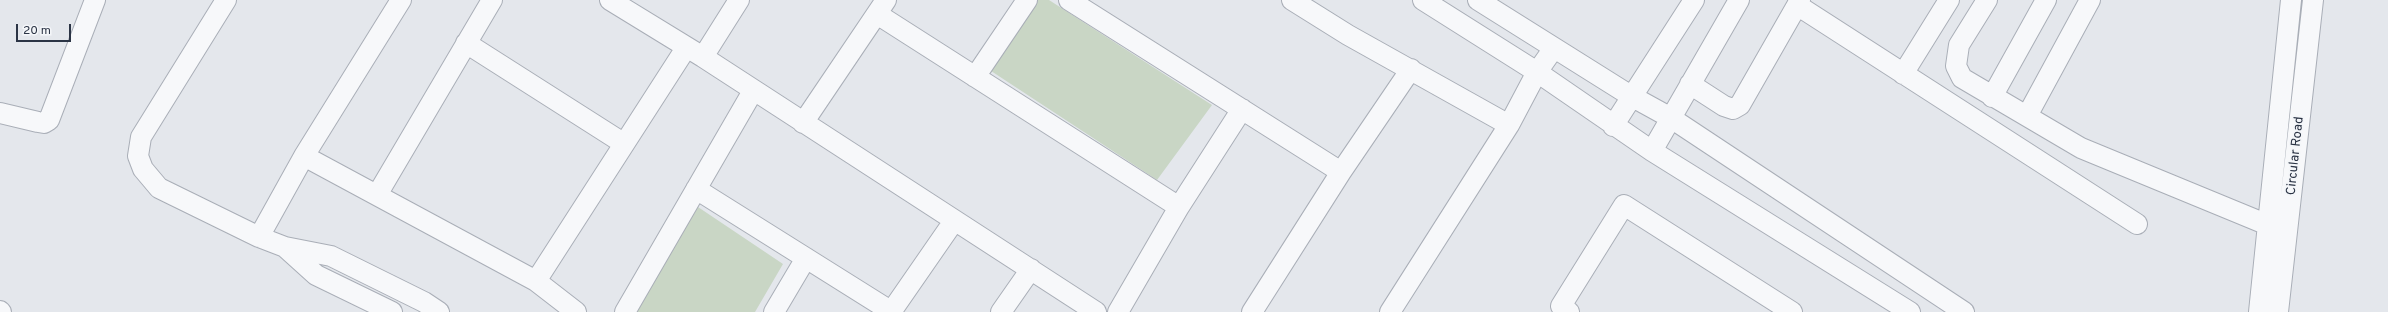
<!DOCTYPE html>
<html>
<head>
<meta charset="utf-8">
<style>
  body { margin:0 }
  #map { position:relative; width:2388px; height:312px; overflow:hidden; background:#e4e7ec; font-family:Overpass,sans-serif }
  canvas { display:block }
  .scale { position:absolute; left:16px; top:24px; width:55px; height:18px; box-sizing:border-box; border:2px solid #2b3445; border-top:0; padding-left:5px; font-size:12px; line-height:14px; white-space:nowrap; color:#2b3445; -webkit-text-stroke:3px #f4f6f9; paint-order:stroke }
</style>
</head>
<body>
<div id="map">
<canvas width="2388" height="312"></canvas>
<div class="scale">20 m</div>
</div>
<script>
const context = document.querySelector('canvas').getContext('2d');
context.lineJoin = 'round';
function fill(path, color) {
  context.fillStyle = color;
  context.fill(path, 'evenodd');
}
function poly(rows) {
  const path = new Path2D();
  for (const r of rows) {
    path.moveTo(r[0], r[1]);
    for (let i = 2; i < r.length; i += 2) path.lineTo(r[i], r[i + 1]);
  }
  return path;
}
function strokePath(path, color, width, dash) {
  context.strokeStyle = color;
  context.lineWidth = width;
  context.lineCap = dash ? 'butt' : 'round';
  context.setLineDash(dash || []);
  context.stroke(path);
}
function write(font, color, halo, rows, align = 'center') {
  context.font = font + ' Overpass,sans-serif';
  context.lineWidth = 3.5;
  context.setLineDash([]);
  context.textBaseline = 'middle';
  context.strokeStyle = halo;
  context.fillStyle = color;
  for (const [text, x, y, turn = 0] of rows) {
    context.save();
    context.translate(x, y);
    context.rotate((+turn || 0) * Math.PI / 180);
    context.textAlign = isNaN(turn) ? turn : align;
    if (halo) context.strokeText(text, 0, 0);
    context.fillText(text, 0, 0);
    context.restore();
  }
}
const green = poly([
  [1033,0,1049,0,1212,105,1157,180,985,67],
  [698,207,783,264,755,312,633,312]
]);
const minor = poly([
  [226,0,141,137,138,156,143,169,159,188,259,237,285,247,331,256,424,302,439,312],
  [610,0,703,57,1096,312],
  [1069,0,1341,172],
  [1292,0,1348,35,1509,125],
  [1423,0,1537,72,1652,151,1910,312],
  [1478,0,1631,96,1671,118,1964,312],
  [1987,0,1959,45,1956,66,1962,78,2081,148,2268,225],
  [1797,5,2137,224],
  [877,14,1179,207],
  [466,43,623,143],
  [703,57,739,0],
  [1903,74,1949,0],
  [975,77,1027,0],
  [1690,84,1724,106,1733,109,1740,105,1800,0],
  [1992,97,2046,0],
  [0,113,38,122,44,123,49,120,95,0],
  [2027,116,2090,0],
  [803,123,886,0],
  [1613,126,1694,0],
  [1652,151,1739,0],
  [304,156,536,281,576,312],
  [696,189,892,312],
  [377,195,492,0],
  [259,237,304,156,401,0],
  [285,247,316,275,392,312],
  [536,281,686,48],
  [0,311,1,312],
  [625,312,753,91],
  [774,312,806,258],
  [891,312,954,221],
  [1001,312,1031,269],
  [1118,312,1179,207,1242,109],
  [1252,312,1341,172,1411,69],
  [1390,312,1509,125,1537,72,1554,48],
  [1569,312,1561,306,1624,205,1792,312],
  [2259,312,2291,0],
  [2278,312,2313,0]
]);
const streetNames = [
  ["Circular Road",2296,156,-84]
];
fill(green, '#c9d6c5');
strokePath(minor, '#a9aeb7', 22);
strokePath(minor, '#f7f8fa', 20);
write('13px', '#2b3445', '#f4f6f9', streetNames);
</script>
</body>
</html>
